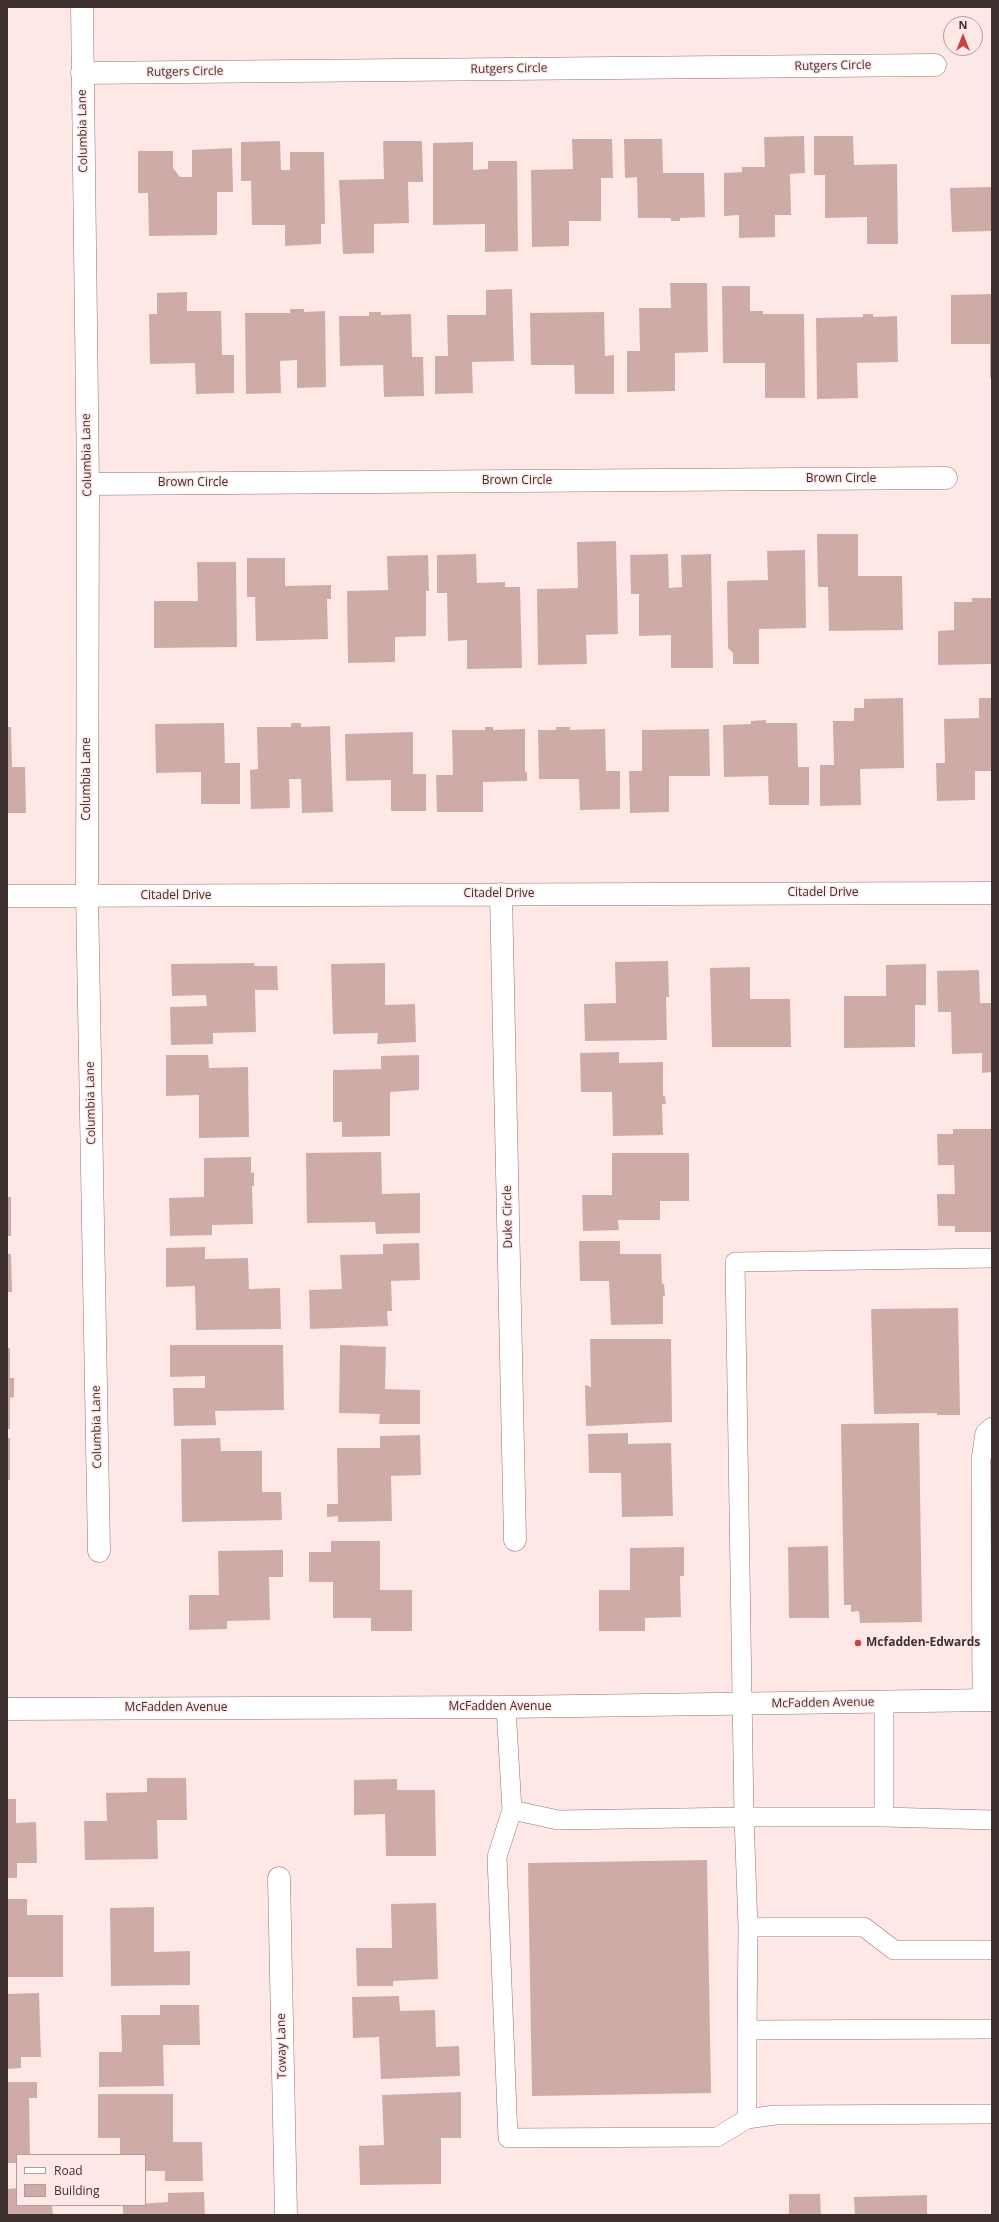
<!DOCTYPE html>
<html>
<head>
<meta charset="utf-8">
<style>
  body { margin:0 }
  #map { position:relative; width:999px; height:2222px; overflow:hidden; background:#fee8e5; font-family:"Open Sans",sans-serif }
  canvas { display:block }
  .frame { position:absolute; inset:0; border:8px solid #3e302e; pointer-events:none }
  .legend { position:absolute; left:16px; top:2154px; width:130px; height:52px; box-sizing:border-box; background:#fee8e5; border:1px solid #b19e9c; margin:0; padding:5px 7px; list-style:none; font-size:12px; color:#3e302e }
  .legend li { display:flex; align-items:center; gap:8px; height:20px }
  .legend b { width:20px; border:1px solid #b19e9c }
  .north { position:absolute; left:943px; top:16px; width:40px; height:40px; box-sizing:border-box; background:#fee8e5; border:1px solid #b19e9c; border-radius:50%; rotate:0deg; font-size:11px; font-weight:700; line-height:16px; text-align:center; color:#3e302e }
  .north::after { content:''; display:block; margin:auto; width:14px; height:18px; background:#cf4040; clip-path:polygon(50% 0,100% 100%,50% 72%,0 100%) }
</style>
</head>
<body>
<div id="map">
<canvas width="999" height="2222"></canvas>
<div class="frame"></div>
<ul class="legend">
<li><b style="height:5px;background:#fff"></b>Road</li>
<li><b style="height:11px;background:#cfaba8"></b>Building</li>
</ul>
<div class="north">N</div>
</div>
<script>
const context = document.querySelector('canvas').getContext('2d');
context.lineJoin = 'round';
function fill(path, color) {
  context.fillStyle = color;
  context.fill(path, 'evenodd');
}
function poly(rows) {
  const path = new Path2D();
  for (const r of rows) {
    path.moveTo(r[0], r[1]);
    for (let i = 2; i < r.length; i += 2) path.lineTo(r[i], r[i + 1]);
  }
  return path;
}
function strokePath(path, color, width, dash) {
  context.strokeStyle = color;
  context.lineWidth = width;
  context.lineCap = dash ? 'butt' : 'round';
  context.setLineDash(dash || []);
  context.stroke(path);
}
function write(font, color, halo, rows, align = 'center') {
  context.font = font + ' "Open Sans",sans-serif';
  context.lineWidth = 3;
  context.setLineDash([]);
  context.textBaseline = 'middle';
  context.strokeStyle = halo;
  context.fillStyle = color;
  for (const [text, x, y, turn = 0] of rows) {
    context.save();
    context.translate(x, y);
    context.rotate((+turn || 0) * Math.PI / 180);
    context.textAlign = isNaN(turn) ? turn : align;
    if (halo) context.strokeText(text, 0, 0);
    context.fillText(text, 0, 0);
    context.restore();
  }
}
const building = poly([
  [804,136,805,173,790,174,791,215,775,215,775,237,739,238,739,215,724,216,724,173,742,172,742,167,765,167,764,137],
  [814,136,853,136,854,165,897,164,898,244,867,244,867,217,825,218,825,175,814,175],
  [572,139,612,139,613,178,601,178,601,221,569,221,569,246,532,247,531,170,573,169],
  [624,139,662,139,663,173,704,173,705,217,680,218,680,221,671,221,671,218,638,218,637,177,625,178],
  [280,141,281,170,290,170,290,152,324,152,325,224,321,224,321,244,285,246,285,225,252,225,251,181,241,181,241,142],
  [383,141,422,141,423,182,408,182,409,223,374,224,374,253,343,254,339,180,384,179],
  [473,142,473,170,488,169,488,161,517,161,518,251,485,252,485,224,433,225,433,143],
  [232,148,233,192,217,192,217,235,149,236,148,193,138,193,138,151,173,151,173,168,180,177,192,177,192,150],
  [992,187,992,231,952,232,950,188],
  [670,283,707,283,708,352,675,353,675,391,627,392,627,351,640,351,639,308,671,308],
  [722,286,750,286,750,311,763,311,763,314,804,314,805,398,765,398,765,363,723,363],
  [512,289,514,361,472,362,473,393,435,394,435,356,448,356,447,315,486,315,486,290],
  [187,292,187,311,221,311,222,355,234,355,234,393,196,394,195,363,150,364,149,314,157,314,157,293],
  [992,294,992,378,990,378,990,344,951,344,951,295],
  [290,309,304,309,304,312,325,311,326,387,297,388,297,360,280,361,281,393,246,394,245,313,290,313],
  [369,312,381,312,381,315,411,314,412,357,423,357,424,396,384,397,383,365,340,366,339,316,369,316],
  [604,312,605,356,614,355,614,394,575,394,574,365,531,365,530,313],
  [863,314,873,314,873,317,897,316,898,362,857,363,858,398,817,399,816,318,863,317],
  [817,534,858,534,858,576,902,576,903,630,829,631,828,587,818,587],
  [616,541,618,634,586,635,587,664,538,665,537,589,578,588,577,542],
  [805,550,806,628,759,629,759,664,733,664,733,653,728,648,727,581,768,580,767,551],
  [476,554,477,583,505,582,505,587,520,587,522,668,467,669,467,640,448,641,447,593,437,593,437,555],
  [668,554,669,588,682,587,681,555,711,554,713,668,671,668,671,635,639,636,639,594,631,594,630,555],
  [428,555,429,591,426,591,426,636,395,637,395,662,348,663,347,591,388,590,387,556],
  [247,558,285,558,285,586,331,585,331,599,327,599,328,639,256,641,255,597,247,597],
  [197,562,236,562,237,647,154,648,154,601,198,601],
  [972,598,992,598,991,664,938,665,938,631,954,630,954,602,972,602],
  [903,698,904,768,860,769,861,805,820,806,820,765,834,765,833,721,854,721,854,708,864,708,864,699],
  [979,698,992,698,992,771,975,771,975,800,937,801,936,763,945,763,944,719,979,718],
  [766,720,766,723,797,723,798,767,809,767,809,805,769,805,768,776,724,777,723,725,751,724,751,721],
  [224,723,225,763,240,763,240,804,201,804,201,772,156,773,155,724],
  [291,723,301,723,301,727,330,726,333,812,302,813,301,779,289,779,290,808,251,809,250,770,258,769,257,727,291,727],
  [7,727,11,727,12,767,25,767,26,813,7,813],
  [485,727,493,727,493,730,525,729,525,772,527,772,527,781,483,782,483,812,437,812,436,775,453,775,452,730,485,730],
  [556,727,570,727,570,730,605,729,606,771,620,771,620,809,580,810,579,779,539,779,538,730,556,730],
  [709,729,710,776,669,776,669,812,630,813,629,771,642,771,642,730],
  [413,732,413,774,426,774,426,811,391,811,391,780,346,781,345,734],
  [668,961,669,997,666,997,667,1040,585,1041,584,1004,616,1003,615,962],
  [254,963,255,966,277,966,278,990,255,990,256,1032,213,1033,213,1044,171,1045,170,1007,207,1006,206,995,172,996,171,964],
  [385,963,385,1005,415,1004,416,1042,377,1044,378,1033,333,1034,331,964],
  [926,964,926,1005,915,1005,915,1047,844,1048,844,996,886,996,886,965],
  [750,967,750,999,790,999,791,1047,712,1047,710,968],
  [979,970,980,1003,992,1003,992,1072,982,1073,982,1053,952,1054,951,1012,938,1012,937,971],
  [619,1052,619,1063,663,1062,663,1096,665,1096,666,1104,662,1104,663,1135,613,1136,612,1092,581,1092,580,1053],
  [166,1055,208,1055,209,1068,248,1067,249,1137,199,1138,199,1095,166,1096],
  [419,1055,419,1090,390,1092,390,1136,342,1137,342,1122,333,1122,333,1070,381,1069,381,1056],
  [953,1129,992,1129,992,1232,955,1232,955,1226,938,1226,937,1194,955,1194,954,1165,938,1165,937,1134,953,1134],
  [381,1152,382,1194,420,1193,420,1233,376,1234,375,1222,307,1223,306,1153],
  [612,1153,689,1153,689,1201,660,1201,660,1220,618,1220,619,1230,583,1231,582,1195,612,1195],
  [251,1157,251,1173,254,1172,254,1186,252,1186,253,1224,212,1225,212,1235,170,1236,169,1198,204,1197,204,1158],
  [7,1197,11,1197,11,1236,7,1236],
  [579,1241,620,1241,620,1254,661,1254,662,1284,664,1284,665,1296,663,1296,663,1324,611,1325,609,1281,580,1281],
  [419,1243,420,1280,391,1281,392,1311,387,1311,388,1326,310,1329,309,1290,342,1289,340,1255,383,1254,383,1244],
  [205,1247,205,1259,248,1258,249,1289,280,1288,281,1329,196,1330,195,1286,166,1287,166,1248],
  [7,1254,11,1254,12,1292,7,1292],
  [958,1308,960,1415,937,1415,937,1413,874,1414,871,1309],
  [590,1339,671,1339,672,1422,586,1426,585,1385,591,1387],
  [170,1345,283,1345,284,1410,215,1411,216,1425,174,1426,173,1388,205,1388,205,1376,170,1377],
  [340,1345,386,1347,385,1389,420,1390,420,1424,379,1424,380,1414,339,1413],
  [7,1348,10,1348,10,1378,14,1378,14,1397,10,1398,10,1429,7,1429],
  [919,1423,922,1622,860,1623,859,1611,851,1612,851,1605,844,1605,841,1424],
  [628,1433,628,1444,671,1443,673,1516,622,1517,621,1473,589,1473,588,1434],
  [420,1435,421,1475,391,1476,392,1521,338,1522,338,1516,327,1517,327,1504,338,1504,337,1448,380,1448,380,1436],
  [7,1438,10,1438,10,1480,7,1480],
  [220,1438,221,1451,262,1451,262,1492,281,1492,282,1520,182,1522,181,1439],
  [331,1541,380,1541,380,1590,412,1590,412,1631,371,1631,371,1618,333,1618,333,1582,309,1582,309,1552,331,1552],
  [828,1546,829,1618,789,1618,788,1547],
  [684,1547,684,1576,680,1576,681,1617,645,1618,645,1631,599,1631,599,1590,630,1590,630,1548],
  [283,1550,283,1577,269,1577,270,1620,227,1621,227,1629,189,1630,189,1595,219,1595,218,1551],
  [147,1778,186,1778,187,1820,157,1820,158,1859,85,1860,84,1821,107,1821,106,1793,147,1792],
  [397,1779,397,1790,435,1790,436,1856,386,1856,385,1814,354,1815,354,1780],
  [7,1799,16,1799,16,1823,36,1822,37,1863,17,1863,17,1878,7,1878],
  [707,1860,711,2093,532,2096,528,1863],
  [7,1899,27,1899,27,1915,63,1915,63,1977,7,1977],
  [436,1903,438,1979,393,1981,393,1986,357,1986,356,1948,392,1948,391,1904],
  [154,1907,154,1952,190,1951,190,1985,111,1986,110,1908],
  [39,1993,41,2057,21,2057,21,2068,7,2069,7,1994],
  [399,1996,400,2011,435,2010,436,2047,459,2046,460,2076,381,2079,379,2037,353,2038,352,1997],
  [160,2005,199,2005,200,2045,163,2045,164,2086,99,2087,99,2052,122,2052,121,2015,160,2015],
  [7,2082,37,2082,37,2098,29,2098,30,2155,17,2155,17,2163,7,2163],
  [461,2092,461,2138,441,2138,441,2184,360,2185,359,2146,384,2145,382,2095],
  [98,2094,173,2094,173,2142,202,2142,203,2181,165,2181,165,2171,145,2171,145,2155,120,2155,120,2138,98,2138],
  [17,2188,17,2205,52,2205,53,2215,7,2215,7,2189],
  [204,2192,205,2215,123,2215,123,2205,168,2202,168,2193],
  [789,2194,820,2194,821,2215,789,2215],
  [927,2195,927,2215,855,2215,854,2197]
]);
const service = poly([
  [992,1258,735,1262,744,1817,748,1927,747,2030,992,2029],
  [982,1701,981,1460,985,1433,992,1427],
  [884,1702,884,1817,992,1820],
  [506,1707,512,1810,497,1857,508,2138,717,2137,747,2119,775,2115,992,2114],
  [512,1810,558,1820,744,1817,884,1817],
  [748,1927,864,1927,894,1950,992,1950],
  [747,2030,747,2119]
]);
const minor = poly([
  [82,7,88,484,87,896,99,1551],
  [82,73,935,65],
  [88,484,946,478],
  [501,894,515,1540],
  [7,896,992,893],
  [279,1878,286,2215]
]);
const tertiary = poly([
  [7,1709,506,1707,992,1700]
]);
const markers = [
  [858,1643,4,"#cf4040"]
];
const streetNames = [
  ["Rutgers Circle",833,66,-1],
  ["Rutgers Circle",509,69,-1],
  ["Rutgers Circle",185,72,-1],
  ["Columbia Lane",83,131,-91],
  ["Columbia Lane",87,455,-91],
  ["Brown Circle",841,479],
  ["Brown Circle",517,481],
  ["Brown Circle",193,483],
  ["Columbia Lane",87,779,-90],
  ["Citadel Drive",823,893],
  ["Citadel Drive",499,894],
  ["Citadel Drive",176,896],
  ["Columbia Lane",91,1103,-91],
  ["Duke Circle",508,1217,-91],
  ["Columbia Lane",97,1427,-91],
  ["McFadden Avenue",823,1703,-1],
  ["McFadden Avenue",500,1707],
  ["McFadden Avenue",176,1708],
  ["Toway Lane",282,2046,-91]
];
const poiNames = [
  ["Mcfadden-Edwards",866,1643]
];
fill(building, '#cfaba8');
strokePath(service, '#947370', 20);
strokePath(minor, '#947370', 23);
strokePath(tertiary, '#947370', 23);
strokePath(service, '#fff', 19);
strokePath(minor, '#fff', 22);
strokePath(tertiary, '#fff', 22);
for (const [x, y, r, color] of markers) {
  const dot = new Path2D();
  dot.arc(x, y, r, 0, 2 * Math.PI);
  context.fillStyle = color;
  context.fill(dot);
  strokePath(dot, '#fee8e5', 1.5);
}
write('12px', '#3e302e', '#fee8e5', streetNames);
write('bold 12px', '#3e302e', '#fee8e5', poiNames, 'left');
</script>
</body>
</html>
